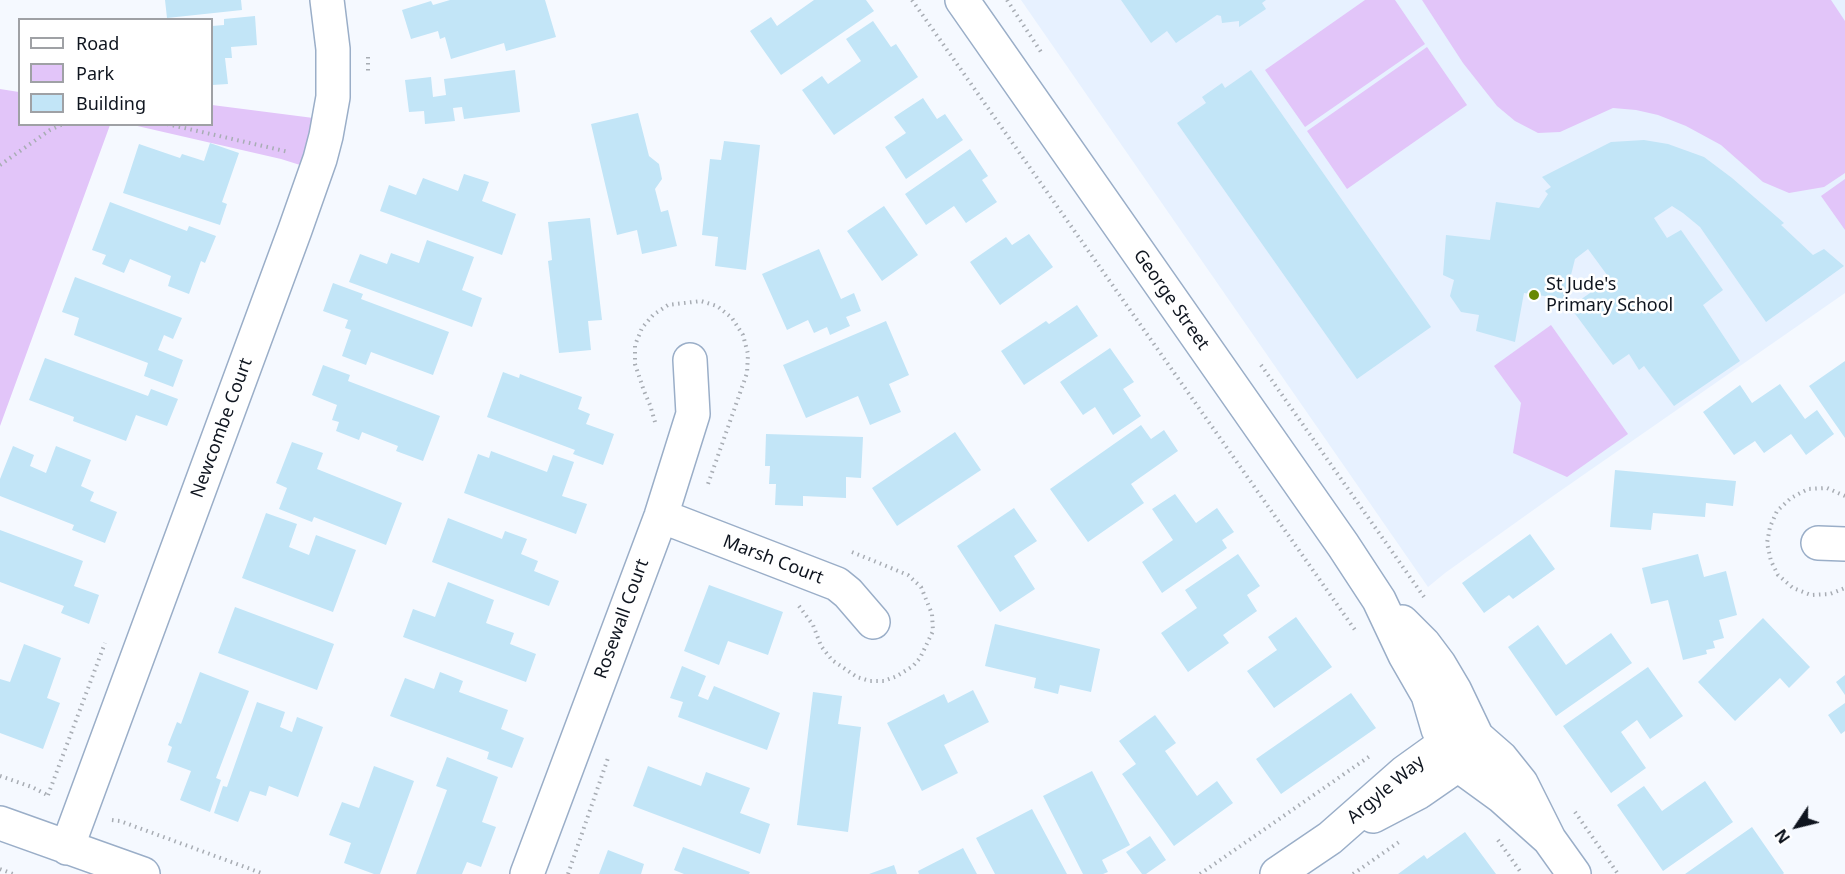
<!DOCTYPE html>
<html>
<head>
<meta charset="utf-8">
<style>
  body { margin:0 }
  #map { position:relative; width:1845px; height:874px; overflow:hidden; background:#f5f9ff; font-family:"Noto Sans",sans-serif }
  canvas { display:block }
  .legend { position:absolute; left:18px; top:18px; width:195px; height:108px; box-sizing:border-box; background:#fff; border:2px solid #9fa1a5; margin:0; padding:8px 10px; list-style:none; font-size:18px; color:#0f151f }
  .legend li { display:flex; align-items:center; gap:12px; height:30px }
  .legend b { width:30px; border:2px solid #9fa1a5 }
  .north { position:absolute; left:1767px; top:796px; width:60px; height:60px; -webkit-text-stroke:4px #fff; paint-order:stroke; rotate:235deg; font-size:16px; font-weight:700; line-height:24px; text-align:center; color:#0f151f }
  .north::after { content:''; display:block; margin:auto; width:21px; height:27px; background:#0f151f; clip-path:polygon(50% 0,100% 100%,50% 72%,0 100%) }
</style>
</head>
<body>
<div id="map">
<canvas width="1845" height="874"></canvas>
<ul class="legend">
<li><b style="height:8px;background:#fff"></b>Road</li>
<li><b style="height:16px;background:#e2c5f9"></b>Park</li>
<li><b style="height:16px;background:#c2e5f7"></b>Building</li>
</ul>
<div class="north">N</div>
</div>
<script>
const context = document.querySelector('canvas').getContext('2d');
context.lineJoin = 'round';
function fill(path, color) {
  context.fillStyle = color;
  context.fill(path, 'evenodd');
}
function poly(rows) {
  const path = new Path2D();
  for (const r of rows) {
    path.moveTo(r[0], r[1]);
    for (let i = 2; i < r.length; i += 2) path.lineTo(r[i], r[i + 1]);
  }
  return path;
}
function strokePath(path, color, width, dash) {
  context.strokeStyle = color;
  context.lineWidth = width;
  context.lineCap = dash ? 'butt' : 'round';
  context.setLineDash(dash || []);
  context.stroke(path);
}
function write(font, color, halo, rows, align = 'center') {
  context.font = font + ' "Noto Sans",sans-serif';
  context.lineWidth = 5;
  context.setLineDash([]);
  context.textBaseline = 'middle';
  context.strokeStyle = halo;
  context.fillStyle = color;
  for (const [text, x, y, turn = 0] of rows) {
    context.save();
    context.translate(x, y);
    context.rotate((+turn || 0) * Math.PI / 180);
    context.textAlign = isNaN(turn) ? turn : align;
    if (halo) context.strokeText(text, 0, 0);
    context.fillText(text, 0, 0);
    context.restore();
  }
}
const built = poly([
  [1021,0,1845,0,1845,293,1553,496,1445,573,1428,587]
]);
const green = poly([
  [1365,0,1395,0,1425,44,1305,127,1265,70],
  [1422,0,1831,0,1845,21,1845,173,1824,187,1789,193,1763,182,1721,145,1686,126,1658,115,1636,110,1613,108,1560,132,1538,133,1515,121,1497,106,1463,63],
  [1427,47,1467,105,1347,189,1307,131],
  [0,89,19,92,20,124,110,125,0,426],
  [212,105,329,120,316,170,281,159,133,125,212,124],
  [1845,179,1845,230,1821,196],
  [1551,325,1628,434,1567,477,1513,453,1521,403,1494,366]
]);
const building = poly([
  [165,0,241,0,242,10,167,18],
  [450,0,545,0,556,37,506,51,504,43,451,59,445,37,440,39,438,31,411,39,402,10,431,1,433,5],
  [814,0,866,0,874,11,781,75,750,31,771,17,777,26],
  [1121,0,1266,0,1262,3,1266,9,1239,27,1239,21,1222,23,1221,16,1217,15,1176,43,1167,31,1151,43],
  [255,16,257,45,231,47,232,58,225,58,228,84,212,85,212,26,224,25,224,19],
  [873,21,891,47,896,44,918,77,834,135,802,90,822,76,828,84,861,61,846,39],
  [515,70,520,112,464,119,462,107,453,108,455,121,425,124,424,111,409,112,405,80,431,77,433,97,446,95,444,79],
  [1251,70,1431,327,1357,379,1177,123,1206,103,1202,97,1222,83,1225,88],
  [923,98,937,119,945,114,963,140,906,179,885,147,906,133,894,117],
  [638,113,649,156,659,164,662,179,655,189,661,212,668,210,677,246,642,254,637,230,617,235,591,124],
  [1644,140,1668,144,1704,157,1732,178,1784,223,1781,225,1813,255,1824,249,1844,266,1766,322,1700,227,1683,213,1672,206,1654,218,1667,238,1681,230,1723,290,1703,305,1740,361,1674,406,1644,366,1639,370,1629,354,1613,365,1570,307,1610,279,1588,249,1575,259,1565,299,1524,293,1515,342,1476,331,1479,315,1461,312,1450,296,1454,280,1443,275,1446,235,1490,240,1496,202,1539,208,1548,194,1545,191,1551,187,1542,177,1611,142],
  [724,141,760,145,746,270,715,266,718,237,702,235,710,159,721,160],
  [210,143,239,153,222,202,227,204,220,225,123,193,139,144,180,158,182,154,204,161],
  [970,149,988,176,982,180,997,202,966,223,954,206,926,225,905,194],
  [464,174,489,182,482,201,516,214,502,255,380,211,389,185,416,195,423,178,458,191],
  [110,202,187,231,189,226,216,236,205,263,201,261,189,294,168,286,171,276,130,259,124,273,102,264,106,255,92,250],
  [884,206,918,255,882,281,847,231],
  [590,218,602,320,588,321,591,350,559,353,548,261,552,260,548,222],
  [1029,234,1053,267,1000,305,970,262,1006,237,1012,245],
  [427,240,474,257,462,290,482,298,472,327,349,282,360,254,387,264,391,253,419,263],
  [819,249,841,299,854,293,861,311,846,317,850,326,830,335,827,327,814,333,808,320,787,330,762,274],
  [75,277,182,318,173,339,164,335,158,350,183,360,173,387,144,376,148,363,74,335,79,318,62,312],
  [333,283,363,294,361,299,449,332,433,375,371,352,366,365,342,356,351,330,345,328,348,320,323,311],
  [1077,305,1098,336,1024,385,1001,351,1046,321,1049,324],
  [886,321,909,375,889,384,901,412,870,425,858,396,806,418,783,365],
  [1110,348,1134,382,1123,389,1141,416,1113,435,1095,407,1083,415,1060,382],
  [45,358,148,396,151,389,178,399,167,426,136,415,126,441,73,421,74,417,29,400],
  [1845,361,1845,438,1809,386],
  [323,365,350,375,348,381,440,416,423,461,396,451,398,446,362,432,359,440,336,431,339,422,332,420,337,405,312,395],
  [503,372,519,378,520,374,582,397,578,409,590,414,586,424,614,434,603,465,573,454,575,450,487,417],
  [1780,384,1805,419,1817,410,1834,434,1806,455,1791,434,1764,453,1755,441,1734,455,1703,412,1740,385,1752,403],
  [1141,425,1151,439,1164,430,1178,451,1131,484,1144,503,1088,542,1050,489],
  [955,432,981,470,897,526,872,488],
  [766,434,863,437,861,478,846,477,846,498,803,496,803,506,775,505,776,484,769,484,770,466,765,466],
  [292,442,323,453,317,469,402,503,386,545,314,517,312,522,279,509,287,488,276,483],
  [13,446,34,455,30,466,46,473,56,446,91,460,81,486,94,492,90,501,117,512,105,543,72,530,74,525,0,496,0,479],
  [491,451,547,472,553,455,574,462,562,496,587,504,576,534,464,493,478,454,489,458],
  [1615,470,1736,481,1733,506,1706,503,1705,517,1653,513,1651,530,1610,527],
  [1175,494,1196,523,1217,508,1234,532,1222,540,1227,548,1162,593,1142,562,1173,540,1152,509],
  [1014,508,1037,541,1014,556,1035,589,1000,612,957,546],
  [266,513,297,524,289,547,309,555,316,535,356,550,333,612,242,578],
  [448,518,502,539,505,531,527,539,521,554,538,561,534,571,559,581,549,606,432,562],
  [0,530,83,561,74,586,99,595,89,624,61,613,64,606,0,582],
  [1530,534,1555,569,1513,599,1509,595,1484,613,1462,583],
  [1238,554,1260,586,1247,595,1257,611,1223,635,1229,643,1188,672,1161,633,1197,608,1185,590],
  [1698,554,1704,577,1726,571,1737,615,1719,620,1724,638,1713,641,1715,648,1706,650,1707,654,1683,660,1668,600,1651,604,1642,568],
  [448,582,494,600,486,623,514,633,510,644,536,654,526,682,403,637,413,609,435,617],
  [709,585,783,612,768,655,728,641,719,665,684,651],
  [235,607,334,644,317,690,218,653],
  [1296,617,1332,667,1274,708,1247,671,1277,650,1268,637],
  [1763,618,1810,667,1789,688,1780,678,1735,721,1698,682],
  [995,624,1100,649,1091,692,1060,685,1058,694,1034,688,1036,678,985,666],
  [1538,625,1566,665,1611,633,1632,663,1556,716,1508,647],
  [24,644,61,658,47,698,60,703,43,749,0,733,0,679,10,682],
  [682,666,706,676,698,696,708,700,714,686,780,713,767,750,678,717,683,702,670,698],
  [1648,667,1683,716,1650,739,1637,720,1621,732,1646,768,1611,793,1563,726],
  [200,672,249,691,216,778,221,780,210,812,180,800,191,771,167,762,172,747,168,745,177,722,181,724],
  [440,672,463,681,459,692,508,710,501,729,524,738,512,768,487,759,489,752,390,716,405,678,434,689],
  [1845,675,1845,695,1836,682],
  [973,690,989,722,944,745,958,773,922,791,887,723,944,694,948,703],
  [813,692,842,696,838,724,861,727,848,832,797,825],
  [1351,693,1376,728,1281,794,1256,759],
  [257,702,285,712,280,727,292,732,297,717,323,727,298,797,269,786,266,796,250,791,238,822,214,813,223,786,227,787],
  [1845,703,1845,731,1841,734,1828,715],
  [1155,715,1176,743,1165,751,1197,796,1217,781,1233,803,1174,846,1122,774,1136,764,1119,741],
  [447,757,498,777,482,822,496,827,481,867,467,862,462,874,416,874,447,790,436,786],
  [374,766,414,781,380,874,374,874,344,863,351,843,329,835,342,802,359,808],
  [648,766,701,786,706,772,750,788,740,813,770,824,760,854,633,806],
  [1092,771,1130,845,1102,860,1108,872,1103,874,1083,874,1043,796],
  [1705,781,1733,822,1663,871,1617,805,1644,786,1662,811],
  [1032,809,1067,874,995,874,976,838],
  [1752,827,1784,873,1783,874,1685,874],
  [1465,832,1496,874,1398,874,1424,855,1427,859],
  [1150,836,1166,860,1146,874,1142,874,1126,852],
  [683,847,750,872,749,874,684,874,674,870],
  [963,848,977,874,919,874,918,871],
  [608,850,644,864,641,874,599,874],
  [894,865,897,874,869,874]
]);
const path = poly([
  [912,0,1355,630],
  [1007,0,1041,52],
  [368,57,368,73],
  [167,124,289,152],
  [0,165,50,130,63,124],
  [1261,365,1424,597],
  [655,422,650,405,644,391,635,364,635,345,642,328,653,315,668,305,701,301,717,306,732,318,743,335,748,354,747,373,708,484],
  [1845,496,1827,488,1808,489,1791,498,1777,511,1770,527,1767,543,1771,561,1778,575,1793,588,1811,595,1830,594,1845,588],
  [799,606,813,625,821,646,832,660,857,677,870,681,884,681,897,676,913,666,920,658,933,631,932,614,921,587,908,575,852,552],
  [0,776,32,787,49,796],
  [48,795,105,643],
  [1575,812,1618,874],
  [112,820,120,821,264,874],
  [1498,840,1522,874],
  [0,869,13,874],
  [568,874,608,758],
  [1200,874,1370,756],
  [1353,874,1399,842]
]);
const street = poly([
  [962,0,1343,545,1379,600,1405,655,1428,695,1438,729,1450,755,1458,765,1502,797,1549,839],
  [661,516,837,584,848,593,873,622],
  [1818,543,1845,544],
  [1402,622,1424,644,1439,664,1455,691,1477,737,1501,758,1521,783,1549,839,1574,874],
  [1373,816,1419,792,1458,765,1469,748],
  [0,823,143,874],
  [67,848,295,230,320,159,326,136,333,97,333,49,327,0],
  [527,874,661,516,693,414,690,360],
  [1277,874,1330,838,1405,772,1444,744,1463,740]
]);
const markers = [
  [1534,295,6,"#688803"]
];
const poiNames = [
  ["St Jude's",1546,285],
  ["Primary School",1546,306]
];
const streetNames = [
  ["George Street",1171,300,55],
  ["Newcombe Court",222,428,-70],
  ["Marsh Court",773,560,21],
  ["Rosewall Court",622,619,-70],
  ["Argyle Way",1386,790,-40]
];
fill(built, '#e7f1ff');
fill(green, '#e2c5f9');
fill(building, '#c2e5f7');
strokePath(street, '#9aaec8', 36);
strokePath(path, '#a8adb4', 4, [1.5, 4.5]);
strokePath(street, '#fff', 33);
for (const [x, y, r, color] of markers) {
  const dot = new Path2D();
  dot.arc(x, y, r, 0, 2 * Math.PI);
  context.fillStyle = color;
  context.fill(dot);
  strokePath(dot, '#fff', 2);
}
write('18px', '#0f151f', '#fff', poiNames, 'left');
write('18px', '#0f151f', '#fff', streetNames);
</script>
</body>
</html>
